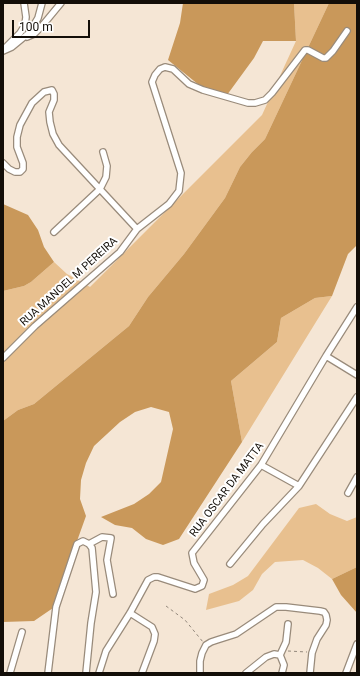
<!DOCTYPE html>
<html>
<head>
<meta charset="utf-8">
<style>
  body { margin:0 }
  #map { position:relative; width:360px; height:676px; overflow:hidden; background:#f5e6d5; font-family:Roboto,sans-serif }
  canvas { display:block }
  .frame { position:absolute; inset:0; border:4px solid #130e08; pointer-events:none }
  .scale { position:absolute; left:12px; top:20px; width:78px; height:18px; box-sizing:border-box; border:2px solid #130e08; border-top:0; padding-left:5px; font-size:12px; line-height:14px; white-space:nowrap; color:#130e08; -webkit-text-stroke:3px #fff; paint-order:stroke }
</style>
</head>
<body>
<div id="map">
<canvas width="360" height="676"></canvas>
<div class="frame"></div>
<div class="scale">100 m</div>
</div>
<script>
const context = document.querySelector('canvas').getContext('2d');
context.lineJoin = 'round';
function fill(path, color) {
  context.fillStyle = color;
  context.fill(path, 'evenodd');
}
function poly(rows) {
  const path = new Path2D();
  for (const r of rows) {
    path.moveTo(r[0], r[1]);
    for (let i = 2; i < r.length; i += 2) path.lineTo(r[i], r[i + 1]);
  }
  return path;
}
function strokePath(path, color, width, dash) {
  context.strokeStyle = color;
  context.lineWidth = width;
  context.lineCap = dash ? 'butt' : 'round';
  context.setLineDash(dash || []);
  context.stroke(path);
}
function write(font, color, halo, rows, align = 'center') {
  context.font = font + ' Roboto,sans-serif';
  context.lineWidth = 4;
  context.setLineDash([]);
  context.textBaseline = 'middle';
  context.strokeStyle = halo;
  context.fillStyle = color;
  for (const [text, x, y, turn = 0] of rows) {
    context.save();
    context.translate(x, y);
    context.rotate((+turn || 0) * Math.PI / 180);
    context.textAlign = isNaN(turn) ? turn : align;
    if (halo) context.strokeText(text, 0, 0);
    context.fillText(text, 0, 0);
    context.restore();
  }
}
const green = poly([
  [294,3,329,3,265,139,252,152,240,167,225,198,184,254,148,297,129,326,34,404,18,410,3,421,3,291,24,286,31,282,54,262,67,274,90,287,262,115,296,41],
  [332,296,242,442,231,381,277,342,281,318,315,298],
  [316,504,330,514,347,521,357,517,357,567,332,579,318,568,303,560,275,562,262,574,253,590,239,601,206,610,209,594,233,585,248,576,299,508]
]);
const forest = poly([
  [183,3,294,3,296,41,263,41,254,58,227,95,204,89,168,60,180,23],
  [329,3,357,3,357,245,348,254,332,296,315,298,281,318,277,342,231,381,242,442,179,539,163,545,146,539,132,528,115,525,101,517,134,504,149,494,161,482,173,429,169,412,151,407,135,412,120,422,94,446,86,463,81,480,80,499,86,516,53,608,34,621,3,622,3,421,18,410,34,404,129,326,148,297,184,254,225,198,240,167,252,152,265,139],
  [3,204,28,215,38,230,44,247,54,262,31,282,24,286,3,291],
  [357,567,357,613,341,595,332,579]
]);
const path = poly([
  [166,606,185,620,203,642],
  [288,651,307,652]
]);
const minor = poly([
  [27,37,34,34,42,26,61,3],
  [5,48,20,33,25,25,26,17,24,3],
  [3,51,12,47,29,33,38,18,42,3],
  [3,163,9,169,15,172,20,172,23,169,23,163,17,147,17,137,20,125,32,103,44,92,52,90,54,94,54,100,49,112,50,122,53,134,59,145,137,229],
  [54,232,100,189,106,177,107,166,103,152],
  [326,356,357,375],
  [3,358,35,326,120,252,137,229,169,204,179,191,181,173,152,82,155,75,160,69,165,67,173,69,189,84,203,90,248,103,255,103,265,100,272,93,305,50,308,50,323,58,326,58,333,51,347,31],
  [261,465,299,486],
  [348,493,357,477],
  [89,544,102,537,111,538,107,560,113,594],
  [230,564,263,524,299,486,357,397],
  [130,613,152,627,155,634,154,641,142,673],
  [280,655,286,642,288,624],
  [280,655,284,665,282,673],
  [10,673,22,632],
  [48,673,56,607,77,544,83,541,89,544,92,548,96,592,91,623,86,673],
  [99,673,106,651,130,613,148,580,154,577,158,577,195,589,202,586,204,580,194,563,192,553,261,465,326,356,357,307],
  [200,673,200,661,202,653,206,645,211,642,217,640,236,634,276,607,286,607,320,611,324,612,326,615,327,620,326,625,317,639,312,653,310,673],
  [246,673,266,657,274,654,280,655],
  [346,673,357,644]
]);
const streetNames = [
  ["RUA MANOEL M PEREIRA",69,282,-42],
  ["RUA OSCAR DA MATTA",227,490,-53]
];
fill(green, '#e8c08f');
fill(forest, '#c9985a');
strokePath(minor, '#998b7b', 8);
strokePath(path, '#93887c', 1, [3, 3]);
strokePath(minor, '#fff', 5.5);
write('11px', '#130e08', '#fff', streetNames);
</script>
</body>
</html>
